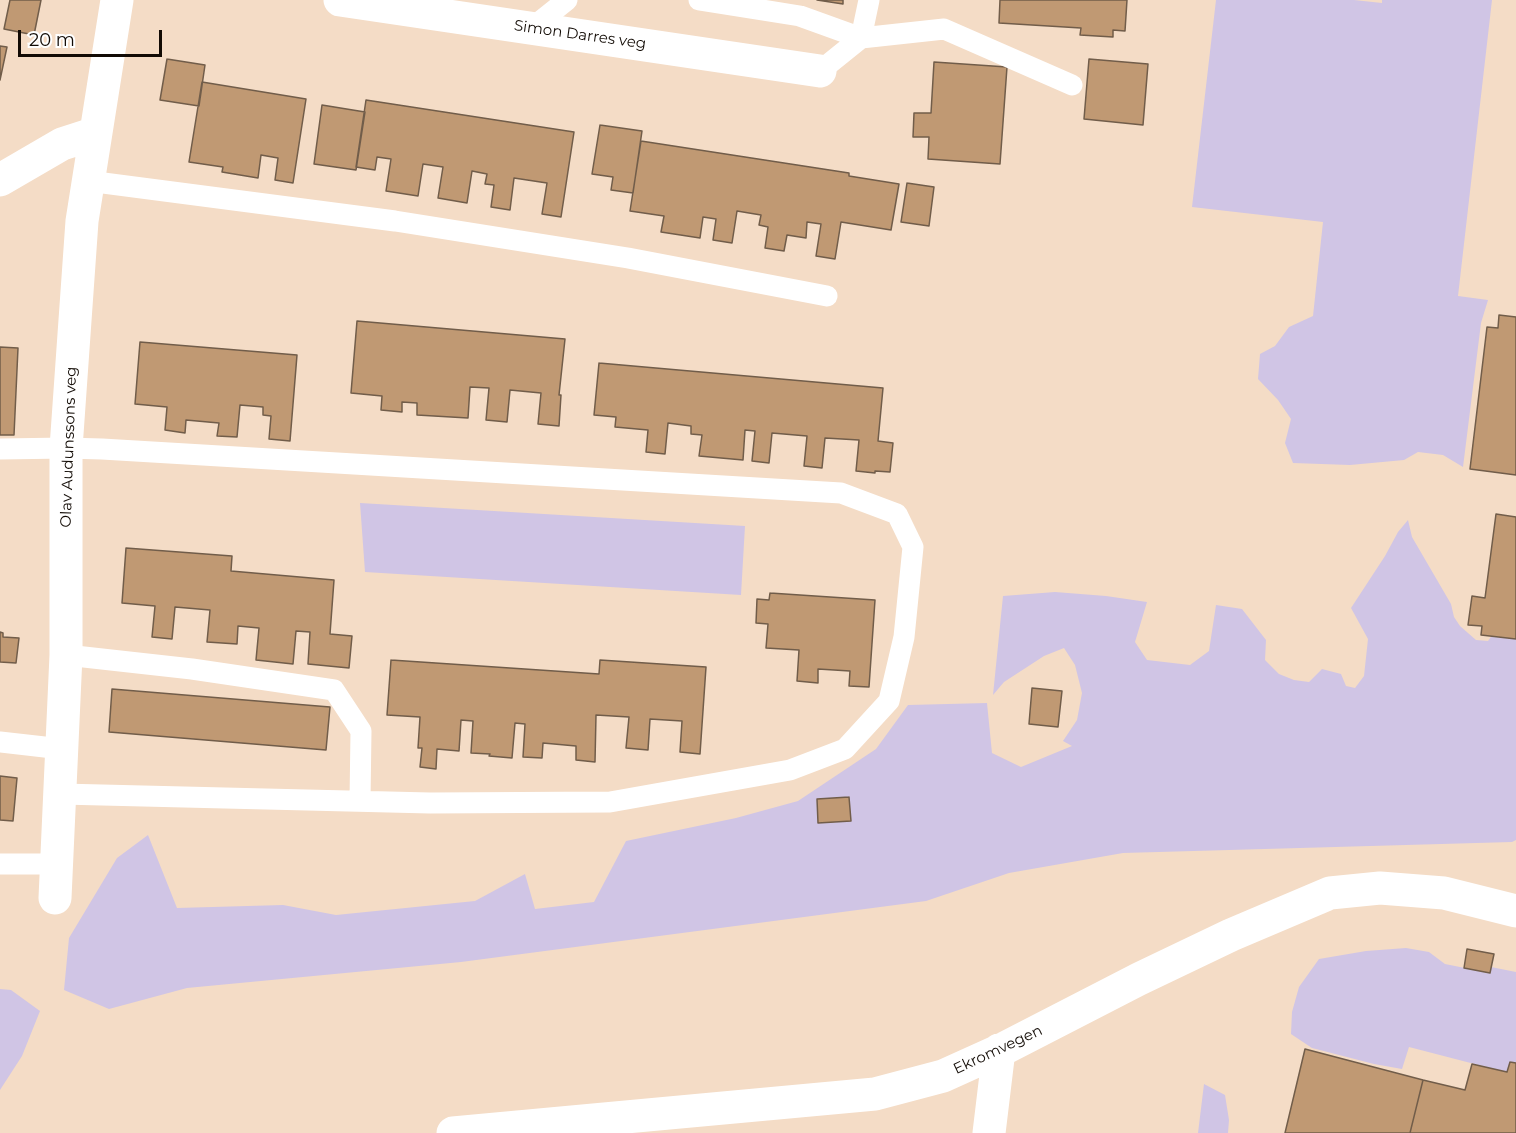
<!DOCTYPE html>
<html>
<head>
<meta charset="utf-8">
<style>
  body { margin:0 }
  #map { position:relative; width:1516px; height:1133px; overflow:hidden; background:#f4dcc6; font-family:Montserrat,sans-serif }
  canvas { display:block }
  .scale { position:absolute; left:18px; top:30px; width:144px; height:27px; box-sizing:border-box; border:3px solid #120b05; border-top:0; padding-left:8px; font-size:18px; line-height:21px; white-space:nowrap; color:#120b05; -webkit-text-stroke:4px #fff; paint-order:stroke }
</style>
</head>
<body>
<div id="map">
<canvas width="1516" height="1133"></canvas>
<div class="scale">20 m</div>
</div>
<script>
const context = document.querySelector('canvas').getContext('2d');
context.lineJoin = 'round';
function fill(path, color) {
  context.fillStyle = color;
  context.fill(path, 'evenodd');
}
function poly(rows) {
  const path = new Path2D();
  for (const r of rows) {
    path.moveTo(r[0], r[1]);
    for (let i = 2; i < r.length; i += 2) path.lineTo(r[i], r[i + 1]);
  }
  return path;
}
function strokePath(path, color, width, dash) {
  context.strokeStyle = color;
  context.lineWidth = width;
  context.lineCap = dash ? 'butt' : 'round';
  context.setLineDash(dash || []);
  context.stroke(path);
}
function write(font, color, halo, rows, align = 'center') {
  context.font = font + ' Montserrat,sans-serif';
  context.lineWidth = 4.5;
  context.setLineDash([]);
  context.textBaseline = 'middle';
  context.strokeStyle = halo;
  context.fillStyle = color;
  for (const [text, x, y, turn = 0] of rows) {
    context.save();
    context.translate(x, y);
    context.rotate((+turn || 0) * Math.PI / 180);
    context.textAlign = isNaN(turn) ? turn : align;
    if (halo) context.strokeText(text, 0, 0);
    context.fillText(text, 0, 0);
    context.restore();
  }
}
const green = poly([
  [1216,0,1354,0,1382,3,1382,0,1492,0,1458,296,1488,300,1481,323,1463,467,1443,455,1418,452,1404,460,1350,465,1293,463,1285,443,1291,419,1278,400,1258,379,1260,354,1275,346,1289,327,1313,316,1323,222,1192,207],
  [360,503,745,526,741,595,365,572],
  [1408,520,1412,537,1451,604,1454,617,1460,626,1476,640,1488,641,1493,634,1516,637,1516,840,1512,842,1123,853,1009,873,926,901,461,962,187,988,109,1009,64,990,69,938,117,858,148,835,177,908,283,905,336,915,475,901,525,874,535,909,594,902,626,841,736,818,798,801,876,749,908,705,987,703,992,753,1021,767,1072,746,1063,741,1077,720,1082,693,1075,665,1064,648,1044,656,1004,682,993,695,1003,596,1055,592,1106,596,1147,602,1135,642,1147,660,1190,665,1209,651,1216,605,1242,609,1266,640,1265,660,1279,674,1294,680,1309,682,1322,669,1341,674,1346,686,1355,688,1364,676,1368,639,1351,608,1385,556,1398,532],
  [1406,948,1429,952,1445,964,1490,973,1491,967,1516,972,1516,1063,1513,1074,1409,1047,1402,1069,1374,1064,1312,1048,1291,1034,1292,1012,1299,987,1319,959,1366,951],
  [0,989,11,990,40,1011,22,1056,0,1090],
  [1204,1084,1225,1095,1229,1120,1228,1133,1198,1133]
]);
const building = poly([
  [10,0,41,0,34,35,4,29,10,0],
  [817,0,843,0,843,4,817,0],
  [1000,0,1127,0,1125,31,1113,30,1113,37,1080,35,1081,28,999,23,1000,0],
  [0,46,7,47,0,80,0,46],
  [167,59,205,65,199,106,160,100,167,59],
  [1089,59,1148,64,1143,125,1084,119,1089,59],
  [934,62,1007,67,1000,164,928,159,929,137,913,137,914,113,931,113,934,62],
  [202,82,306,99,293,183,275,180,278,158,261,155,258,178,222,172,223,167,189,162,202,82],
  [366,100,574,132,561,217,542,214,547,183,514,178,510,210,491,207,494,185,485,184,487,174,472,171,467,203,438,198,443,167,423,164,418,196,386,191,391,159,377,157,375,170,356,167,366,100],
  [322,105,365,112,356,170,314,164,322,105],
  [600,125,642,131,633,193,611,190,613,177,592,174,600,125],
  [641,141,849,173,849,176,899,184,891,230,841,222,835,259,816,256,821,224,807,222,806,238,787,235,784,251,765,248,768,227,759,225,761,215,737,211,732,243,713,240,716,219,703,217,700,238,661,232,664,216,630,211,641,141],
  [907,183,934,187,929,226,901,222,907,183],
  [1499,315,1516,317,1516,475,1470,469,1487,327,1498,328,1499,315],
  [357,321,565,339,559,395,561,395,559,426,538,424,541,393,510,390,507,422,486,420,489,388,470,387,468,418,417,415,417,403,402,402,402,412,381,410,382,396,351,393,357,321],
  [140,342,297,355,290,441,269,439,271,416,263,415,263,407,240,405,237,437,217,436,219,423,186,420,185,433,165,430,167,407,135,404,140,342],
  [0,347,18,348,14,435,0,435,0,347],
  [599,363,883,388,878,441,893,443,890,472,875,471,875,473,856,471,859,440,825,438,822,468,804,466,807,436,772,433,769,463,752,461,755,431,745,430,743,460,699,456,702,435,691,434,691,426,668,423,665,454,646,452,648,430,615,427,616,417,594,415,599,363],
  [1496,514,1516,517,1516,639,1481,635,1482,626,1468,625,1472,596,1485,598,1496,514],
  [126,548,232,556,231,571,334,580,330,634,352,636,349,668,308,664,310,632,296,631,293,664,256,660,259,628,238,626,237,644,207,642,210,610,175,607,172,639,152,637,155,606,122,603,126,548],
  [770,593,875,600,869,687,849,686,850,671,818,669,818,683,797,681,799,650,766,648,768,624,756,623,757,599,769,600,770,593],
  [0,632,3,633,3,637,19,638,16,663,0,662,0,632],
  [391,660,599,674,600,660,706,667,700,754,680,752,682,721,650,719,648,750,626,748,629,717,596,715,595,762,576,760,576,746,543,743,542,758,523,757,525,724,515,723,512,758,489,756,490,754,471,753,473,721,461,720,459,751,437,749,436,769,420,767,422,748,418,748,420,717,387,715,391,660],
  [1032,688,1062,691,1058,727,1029,724,1032,688],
  [112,689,330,707,326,750,109,732,112,689],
  [0,776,17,778,13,821,0,820,0,776],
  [849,797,851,821,818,823,817,799,849,797],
  [1467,949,1494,954,1490,973,1464,968,1467,949],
  [1305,1049,1423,1080,1410,1133,1285,1133,1305,1049],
  [1510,1062,1516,1063,1516,1133,1410,1133,1423,1080,1465,1090,1472,1064,1507,1072,1510,1062]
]);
const service = poly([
  [699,0,800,16,861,38,944,29,1072,85],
  [532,28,567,0],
  [820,71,861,38,869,0],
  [88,181,395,221,628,258,827,296],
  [0,449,66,448,102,449,841,493,897,514,913,547,904,637,889,701,845,749,790,770,610,802,430,803,61,794],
  [66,655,192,669,334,690,361,731,360,801],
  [0,742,62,749],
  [0,864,57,864]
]);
const minor = poly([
  [340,0,820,71],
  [0,180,62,144,96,133],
  [55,898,66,655,66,448,82,221,117,0],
  [453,1133,875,1094,943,1076,1005,1048,1139,979,1231,935,1330,893,1380,888,1444,893,1516,911],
  [989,1133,999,1050]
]);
const streetNames = [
  ["Simon Darres veg",580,35,8],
  ["Olav Audunssons veg",69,447,-88],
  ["Ekromvegen",998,1050,-25]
];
fill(green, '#d0c5e5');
fill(building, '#c09973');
strokePath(building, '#715d4a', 1.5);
strokePath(service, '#fff', 21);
strokePath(minor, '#fff', 33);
write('15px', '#120b05', '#fff', streetNames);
</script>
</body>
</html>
